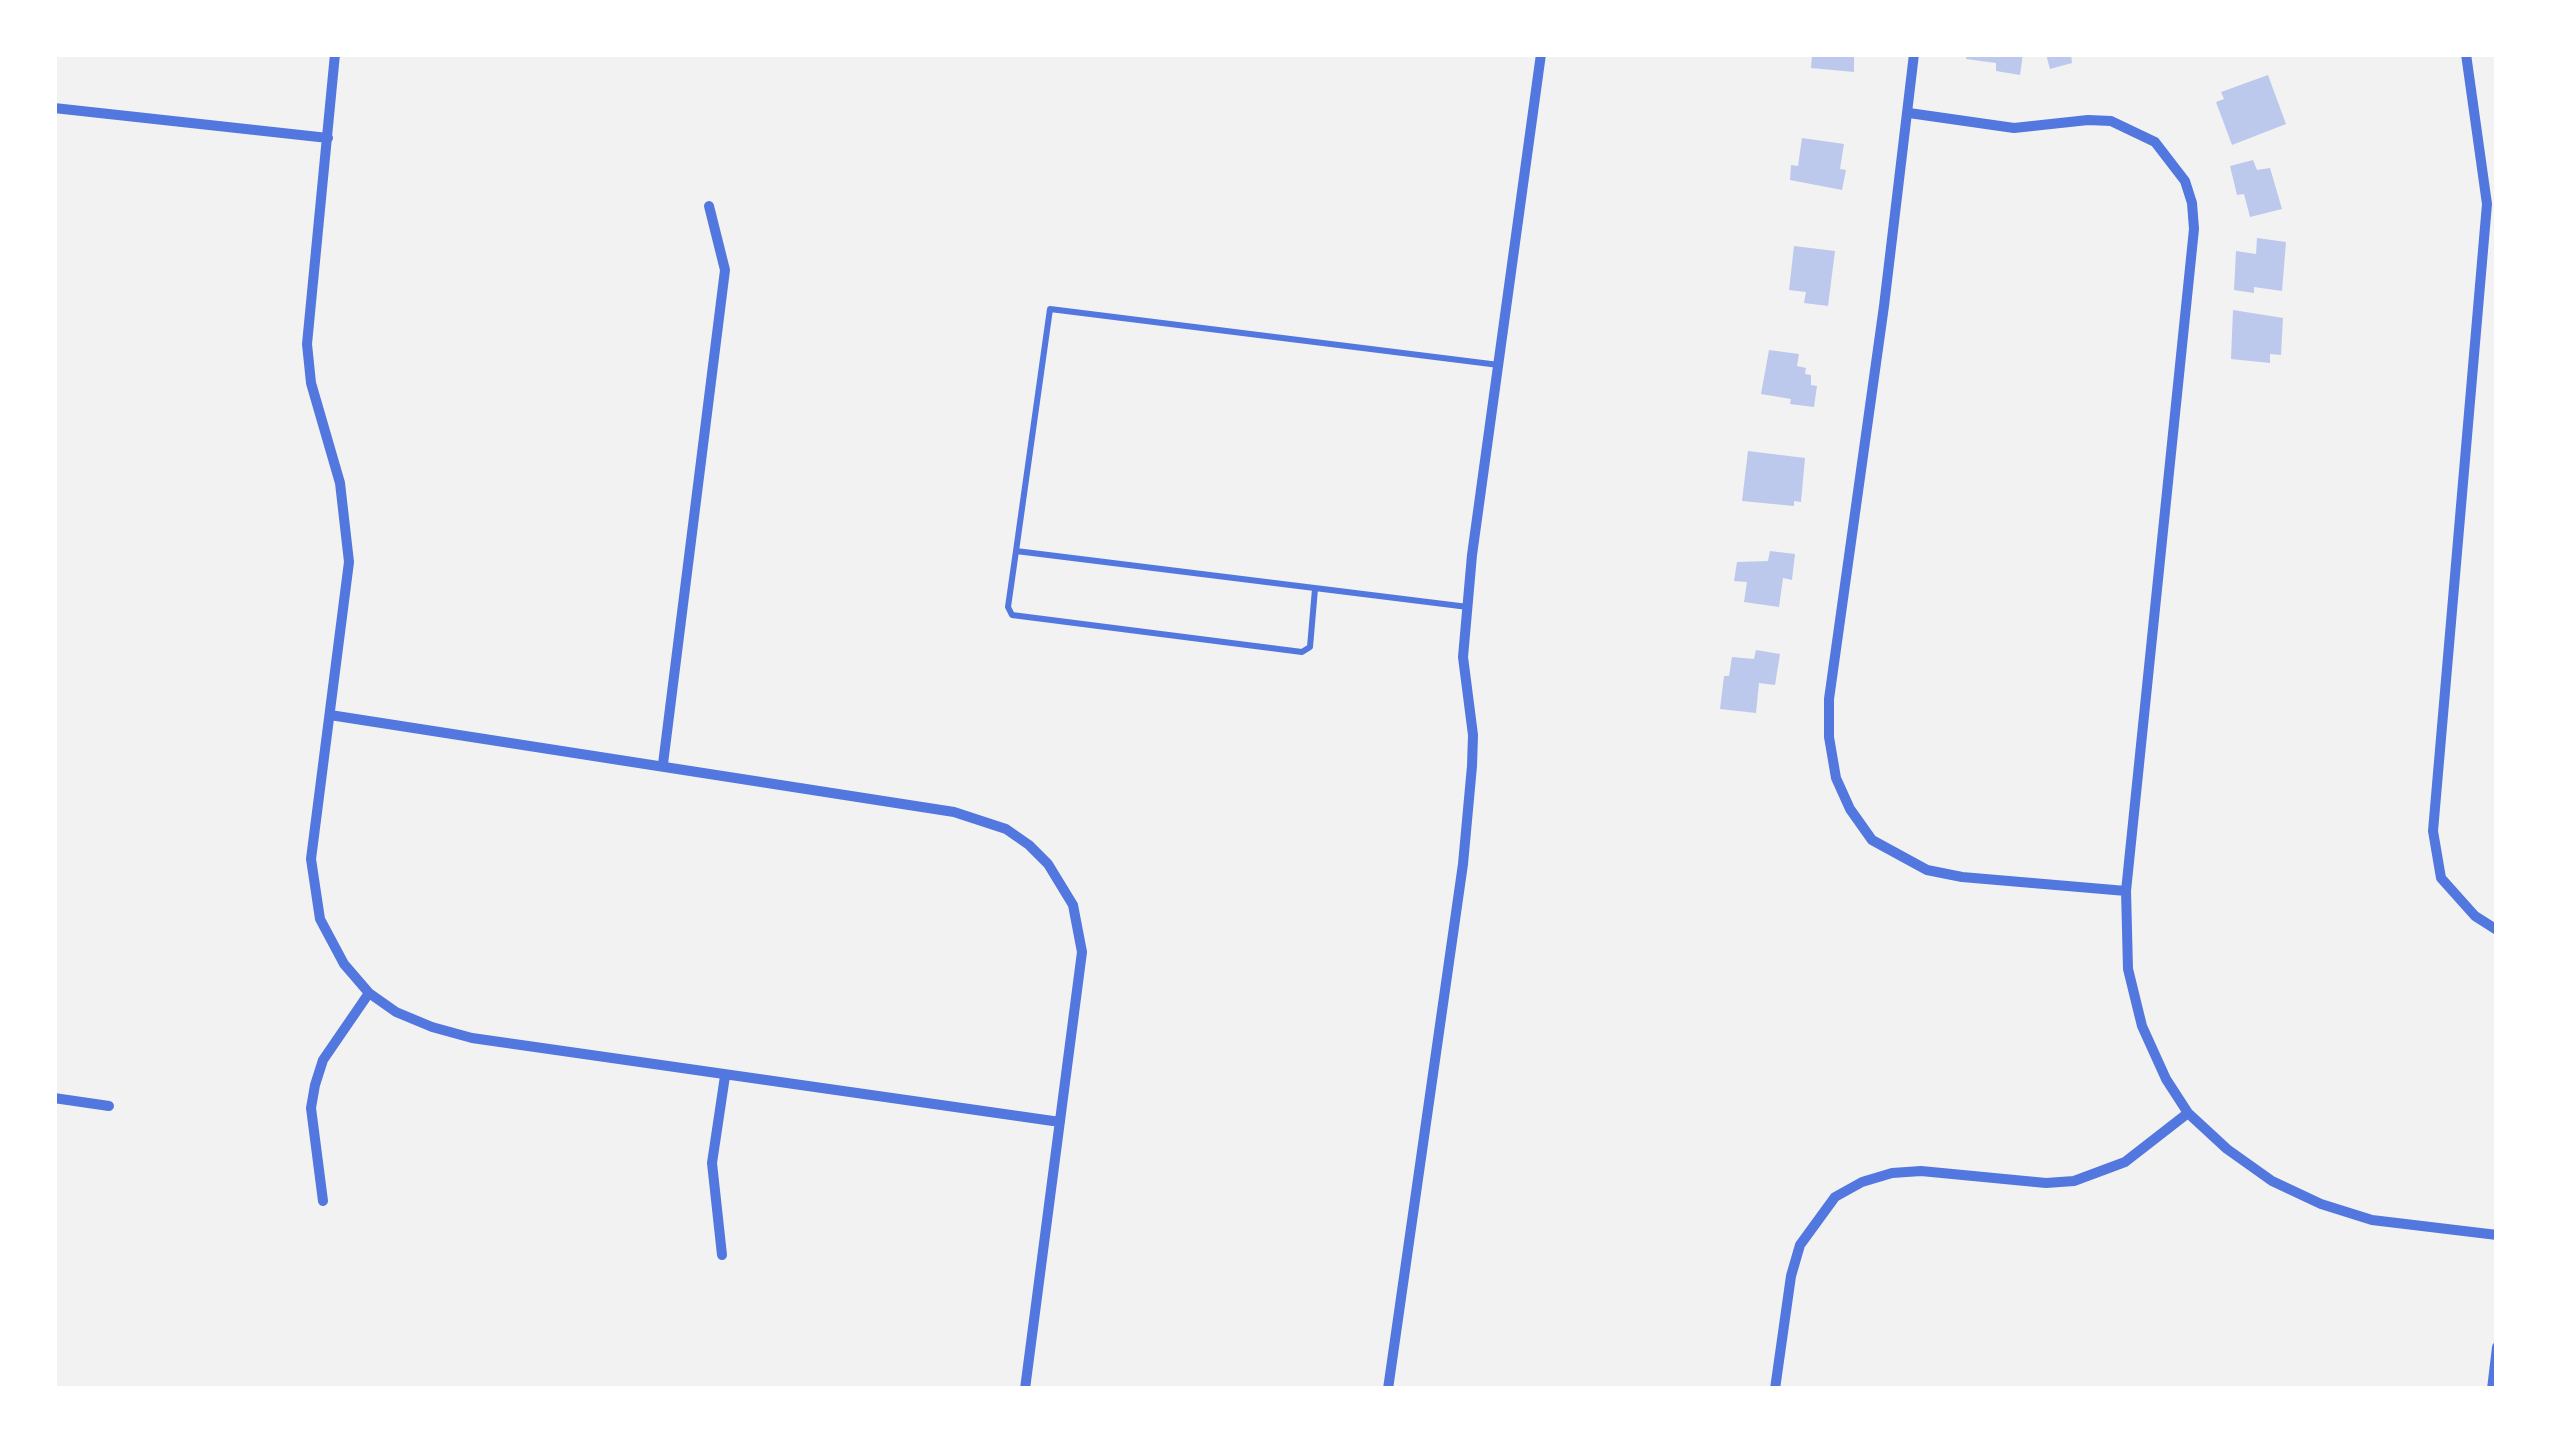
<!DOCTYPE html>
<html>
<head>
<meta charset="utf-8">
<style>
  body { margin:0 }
  #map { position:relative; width:2551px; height:1443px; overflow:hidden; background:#f2f2f2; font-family:"PT Sans Narrow",sans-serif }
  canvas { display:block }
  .frame { position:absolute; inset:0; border:57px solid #fff; pointer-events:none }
</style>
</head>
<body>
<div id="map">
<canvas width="2551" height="1443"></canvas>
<div class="frame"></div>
</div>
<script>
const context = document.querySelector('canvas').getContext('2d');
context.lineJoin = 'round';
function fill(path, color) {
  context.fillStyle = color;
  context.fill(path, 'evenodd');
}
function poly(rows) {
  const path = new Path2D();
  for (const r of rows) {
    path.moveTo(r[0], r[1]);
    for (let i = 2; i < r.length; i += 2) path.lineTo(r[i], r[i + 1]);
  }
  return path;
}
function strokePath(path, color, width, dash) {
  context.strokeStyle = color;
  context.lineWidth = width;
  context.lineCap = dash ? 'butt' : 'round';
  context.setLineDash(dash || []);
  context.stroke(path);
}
const building = poly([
  [1812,54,1854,54,1854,72,1811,68],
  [1967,54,2023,54,2020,75,1996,71,1996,63,1966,59],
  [2046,54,2071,54,2072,63,2050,69],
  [2268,75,2286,124,2232,145,2216,102,2224,99,2221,92],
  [1802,138,1844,144,1840,169,1846,170,1842,190,1790,180,1791,165,1798,166],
  [2253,160,2257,170,2270,168,2282,209,2250,217,2244,194,2237,195,2230,166],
  [2257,238,2286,242,2282,291,2254,287,2254,293,2234,290,2236,251,2256,254],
  [1794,246,1835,251,1828,306,1804,303,1806,292,1789,290],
  [2233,310,2283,318,2281,355,2270,354,2270,363,2231,359],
  [1769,350,1799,354,1797,366,1806,368,1805,374,1811,375,1811,385,1817,386,1814,407,1790,404,1791,399,1761,394],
  [1748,451,1805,458,1801,502,1794,501,1794,506,1742,501],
  [1770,551,1795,554,1792,580,1783,578,1779,607,1744,602,1747,582,1734,581,1737,562,1768,561],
  [1756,650,1780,654,1775,685,1759,683,1756,713,1720,709,1724,676,1729,676,1732,657,1754,659]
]);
const service = poly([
  [1016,551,1008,607,1012,615,1302,652,1310,647,1315,589],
  [1468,607,1016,551,1050,309,1499,365]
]);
const minor = poly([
  [335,54,307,344,311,383,340,483,349,562,311,859,320,919,344,964,369,993,396,1012,432,1027,472,1038,1060,1122],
  [1914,54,1884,306,1829,699,1829,737,1836,778,1850,809,1872,840,1927,870,1962,877,2126,891],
  [2466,54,2487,204,2433,831,2441,878,2475,916,2497,930],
  [54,108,328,138],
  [1909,113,2014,128,2088,120,2111,121,2155,142,2185,181,2192,203,2194,229,2126,891,2128,969,2142,1026,2166,1079,2188,1113,2227,1149,2272,1181,2321,1204,2372,1220,2497,1235],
  [330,715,954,812,1006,829,1029,845,1048,864,1073,905,1082,952,1025,1389],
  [663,764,725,270,709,206],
  [54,1098,109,1106],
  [323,1201,311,1108,315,1085,323,1060,369,993],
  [722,1255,712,1163,725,1076],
  [1388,1389,1463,864,1472,766,1473,735,1463,657,1472,555,1541,54],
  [1775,1389,1791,1276,1800,1245,1835,1197,1862,1182,1892,1173,1921,1171,2046,1183,2074,1181,2125,1162,2188,1113],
  [2492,1389,2497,1347]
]);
fill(building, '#bdc9ec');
strokePath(service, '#5277de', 6);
strokePath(minor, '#5277de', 10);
</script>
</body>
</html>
